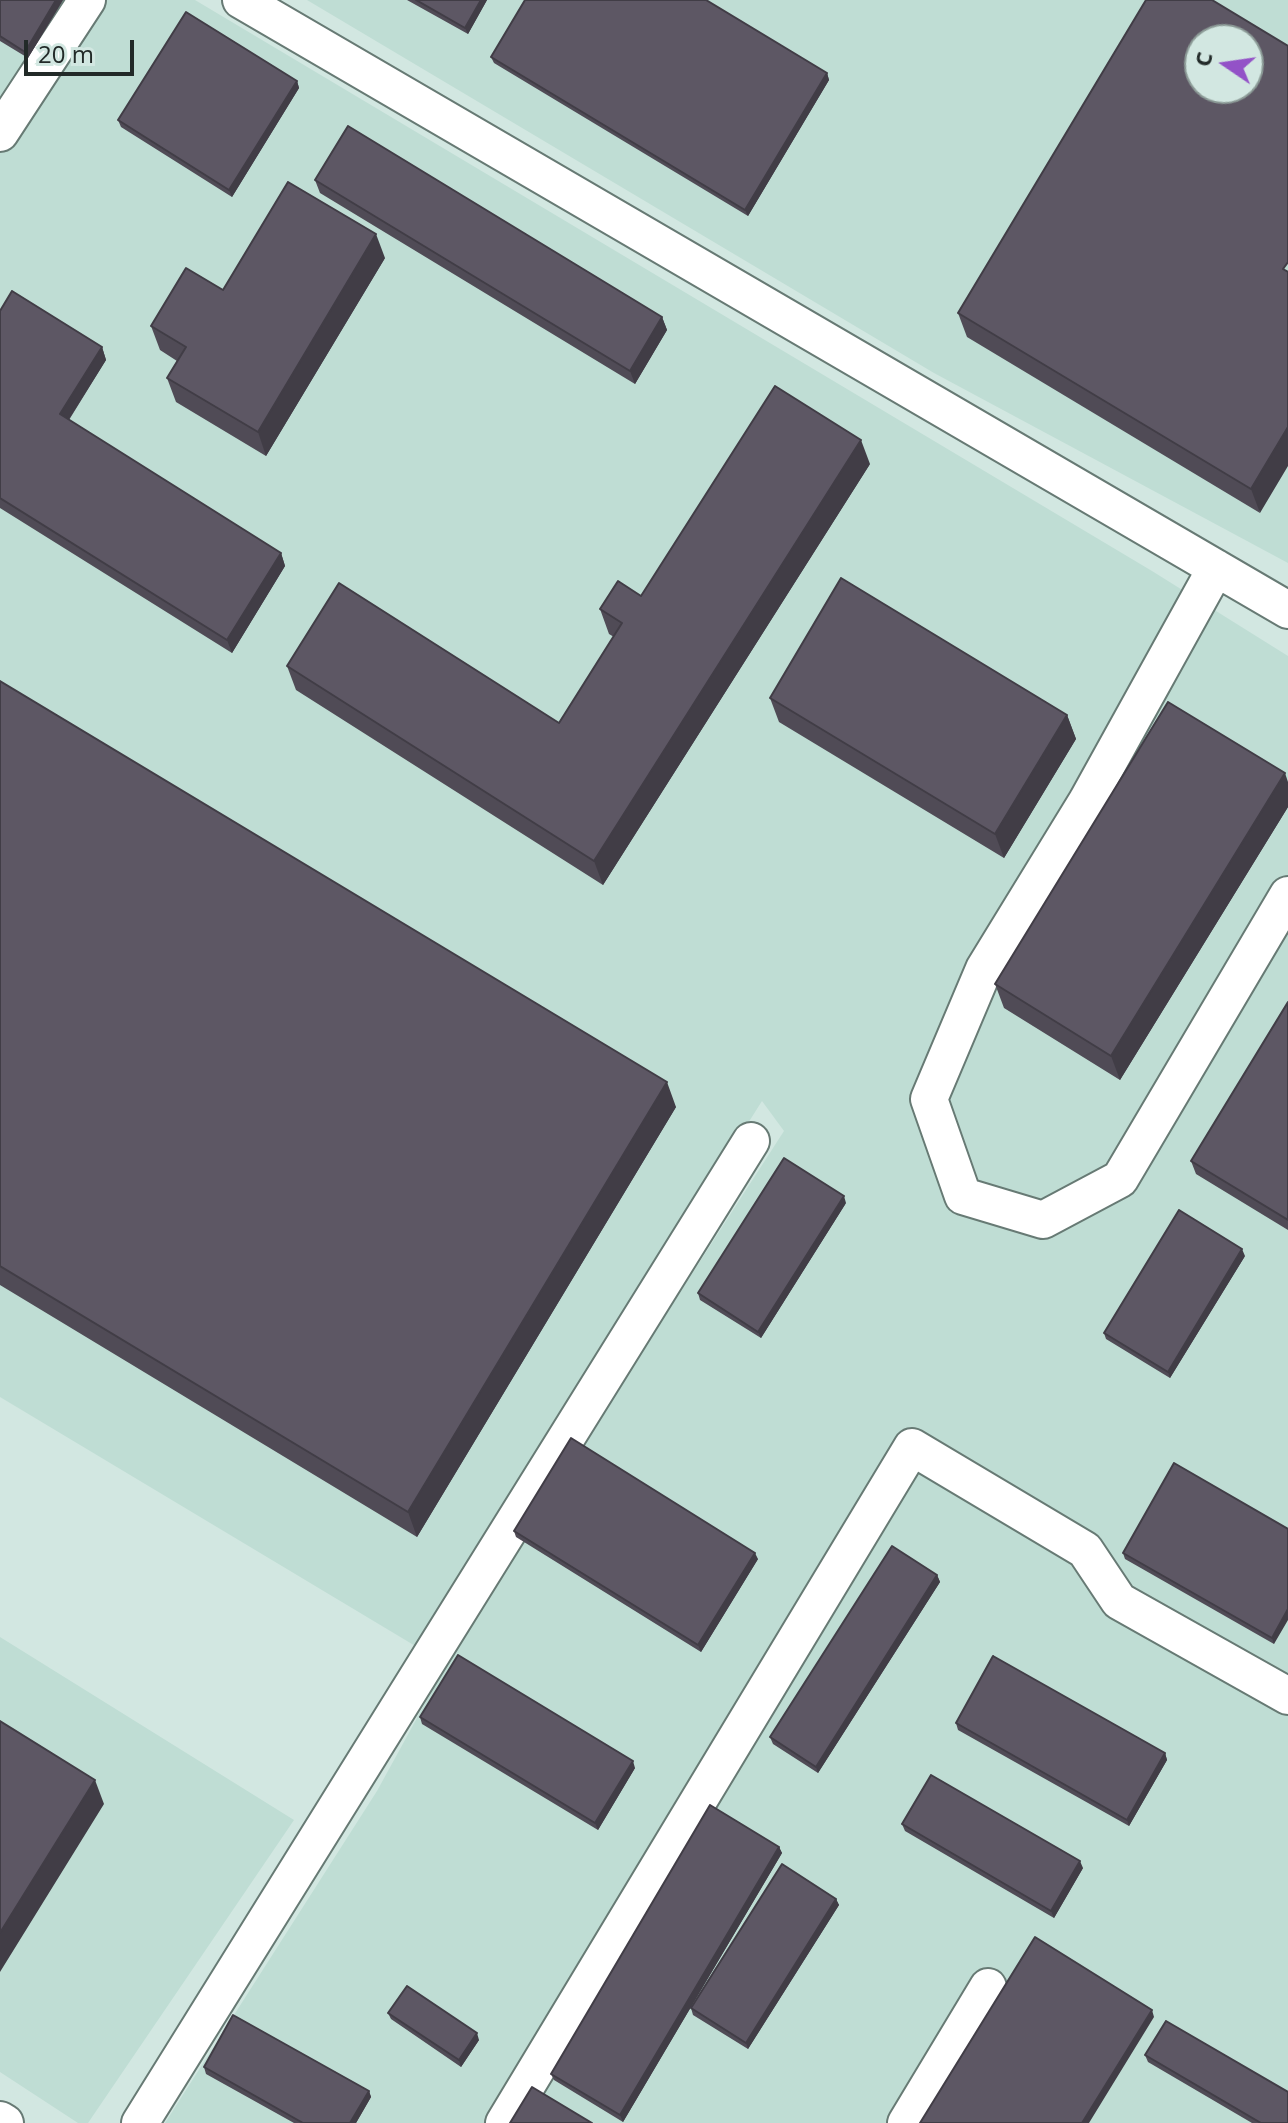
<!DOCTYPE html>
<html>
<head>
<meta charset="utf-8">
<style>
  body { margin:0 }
  #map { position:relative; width:1288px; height:2123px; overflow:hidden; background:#d2e7e1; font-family:"Open Sans",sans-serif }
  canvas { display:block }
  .north { position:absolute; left:1184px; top:24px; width:80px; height:80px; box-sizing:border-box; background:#d2e7e1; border:2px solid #8c9b97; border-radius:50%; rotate:283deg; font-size:22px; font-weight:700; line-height:32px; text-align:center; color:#222a28 }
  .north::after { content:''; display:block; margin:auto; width:28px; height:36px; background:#9352c7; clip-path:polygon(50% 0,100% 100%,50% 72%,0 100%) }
  .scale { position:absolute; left:24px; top:40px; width:110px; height:36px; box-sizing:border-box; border:4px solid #222a28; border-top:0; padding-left:10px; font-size:24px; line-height:28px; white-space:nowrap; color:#222a28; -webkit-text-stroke:6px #d2e7e1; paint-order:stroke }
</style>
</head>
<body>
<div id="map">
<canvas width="1288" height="2123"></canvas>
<div class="north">С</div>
<div class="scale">20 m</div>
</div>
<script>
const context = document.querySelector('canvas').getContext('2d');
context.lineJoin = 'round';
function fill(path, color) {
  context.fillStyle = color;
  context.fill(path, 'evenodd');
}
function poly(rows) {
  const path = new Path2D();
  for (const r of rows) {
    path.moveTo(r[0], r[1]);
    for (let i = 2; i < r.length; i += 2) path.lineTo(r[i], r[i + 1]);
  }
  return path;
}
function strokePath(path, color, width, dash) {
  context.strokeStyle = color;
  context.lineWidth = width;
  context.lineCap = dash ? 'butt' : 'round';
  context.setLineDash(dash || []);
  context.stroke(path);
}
const built = poly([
  [0,0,195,0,1152,571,1288,656,1288,2123,165,2123,377,1791,507,1554,610,1401,784,1131,762,1101,417,1647,0,1397],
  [307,0,1288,0,1288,563,934,373],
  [1200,40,1248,40,1248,88,1200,88],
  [0,1637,294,1820,88,2123,78,2123,0,2072]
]);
const minor = poly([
  [241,0,1288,610],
  [0,133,87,0],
  [1216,568,1087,801,984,969,929,1099,963,1196,1043,1220,1120,1179,1288,895],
  [0,2120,5,2123],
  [140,2123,751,1141],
  [504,2123,912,1447,1085,1550,1119,1601,1288,1696],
  [906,2123,988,1987]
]);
const wall = poly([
  [0,0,63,0,28,58,0,41],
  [407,0,487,0,468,34],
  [1146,0,1260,513,967,337,958,313],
  [491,57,827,73,829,80,748,216,494,63],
  [297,81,299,88,232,197,121,127,118,120],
  [315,180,662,317,667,330,635,384,320,193],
  [385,258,266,456,176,402,167,378,177,361,160,350,151,326,223,290],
  [0,311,102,347,106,360,69,420,281,553,285,566,232,653,0,508],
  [870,464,603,885,296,690,287,666,559,723,614,637,609,634,600,609,641,596],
  [0,681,676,1107,417,1537,0,1285],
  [770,698,1067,715,1076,739,1004,858,779,722],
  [1288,782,1288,807,1120,1080,1004,1008,995,984],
  [1288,1002,1288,1230,1196,1174,1191,1161],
  [846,1203,761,1338,700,1300,698,1293],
  [1245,1256,1170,1378,1106,1339,1104,1333],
  [1288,1529,1274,1644,1125,1559,1123,1553],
  [514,1531,758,1559,701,1652,516,1537],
  [937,1575,940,1582,818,1773,773,1744,770,1737],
  [420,1717,635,1768,598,1830,422,1724],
  [956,1723,1165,1753,1167,1760,1129,1826,958,1730],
  [902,1824,1083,1868,1054,1918,905,1831],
  [779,1847,782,1853,623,2122,554,2080,551,2074],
  [836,1899,839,1905,748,2049,693,2015,691,2008],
  [388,2013,479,2040,461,2067,391,2019],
  [1145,2055,1288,2123,1252,2123,1148,2062],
  [204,2067,369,2091,371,2097,356,2123,294,2123,206,2074]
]);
const shadedWall = poly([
  [56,0,63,0,28,58,25,52],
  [481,0,487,0,468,34,465,28],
  [827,73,829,80,748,216,745,210],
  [297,81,299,88,232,197,229,190],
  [376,234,385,258,266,456,258,432],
  [662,317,667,330,635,384,630,371],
  [102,347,106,360,64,427,60,414],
  [1288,427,1288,466,1260,513,1251,489],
  [861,440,870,464,603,885,594,861],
  [281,553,285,566,232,653,227,640],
  [1067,715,1076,739,1004,858,995,834],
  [1285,773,1288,782,1288,807,1120,1080,1111,1056],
  [667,1082,676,1107,417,1537,408,1512],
  [844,1196,846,1203,761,1338,758,1332],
  [1242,1249,1245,1256,1170,1378,1168,1372],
  [755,1553,758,1559,701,1652,698,1645],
  [937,1575,940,1582,818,1773,816,1767],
  [1288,1609,1288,1620,1274,1644,1272,1638],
  [1165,1753,1167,1760,1129,1826,1127,1820],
  [633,1761,635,1768,598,1830,595,1823],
  [95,1780,104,1804,0,1972,0,1933],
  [779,1847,782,1853,623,2122,620,2115],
  [1080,1861,1083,1868,1054,1918,1051,1911],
  [836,1899,839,1905,748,2049,746,2043],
  [1152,2010,1154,2017,1089,2123,1082,2123],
  [477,2033,479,2040,461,2067,459,2060],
  [369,2091,371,2097,356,2123,350,2123]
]);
const building = poly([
  [0,0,56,0,25,52,0,36,0,0],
  [416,0,481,0,465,28,416,0],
  [525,0,706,0,827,73,745,210,491,57,525,0],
  [1146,0,1212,0,1288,46,1288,262,1283,269,1288,272,1288,427,1251,489,958,313,1146,0],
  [1200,40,1248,40,1248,88,1200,88,1200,40],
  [186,12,297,81,229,190,118,120,186,12],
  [348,126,662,317,630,371,315,180,348,126],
  [288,182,376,234,258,432,167,378,186,347,151,326,186,268,223,290,288,182],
  [12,291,102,347,60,414,281,553,227,640,0,498,0,311,12,291],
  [775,386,861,440,594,861,287,666,339,583,559,723,622,623,600,609,618,581,641,596,775,386],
  [841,578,1067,715,995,834,770,698,841,578],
  [0,681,667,1082,408,1512,0,1266,0,681],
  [1168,702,1285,773,1111,1056,995,984,1168,702],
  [1288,1002,1288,1220,1191,1161,1288,1002],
  [784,1158,844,1196,758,1332,698,1293,784,1158],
  [1179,1210,1242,1249,1168,1372,1104,1333,1179,1210],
  [571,1438,755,1553,698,1645,514,1531,571,1438],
  [1174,1463,1288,1529,1288,1609,1272,1638,1123,1553,1174,1463],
  [892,1546,937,1575,816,1767,770,1737,892,1546],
  [458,1655,633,1761,595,1823,420,1717,458,1655],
  [993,1656,1165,1753,1127,1820,956,1723,993,1656],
  [0,1721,95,1780,0,1933,0,1721],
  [931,1775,1080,1861,1051,1911,902,1824,931,1775],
  [710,1805,779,1847,620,2115,551,2074,710,1805],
  [782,1864,836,1899,746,2043,691,2008,782,1864],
  [1035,1937,1152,2010,1082,2123,920,2123,1035,1937],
  [407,1986,477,2033,459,2060,388,2013,407,1986],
  [233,2015,369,2091,350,2123,303,2123,204,2067,233,2015],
  [1166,2021,1288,2092,1288,2123,1261,2123,1145,2055,1166,2021],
  [532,2087,592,2123,510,2123,532,2087]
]);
fill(built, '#bfddd4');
strokePath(minor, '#677a74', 40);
strokePath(minor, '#fff', 36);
fill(wall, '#504b56');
fill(shadedWall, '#413d46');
fill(building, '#5d5764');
strokePath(building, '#413d46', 2);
</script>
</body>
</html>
